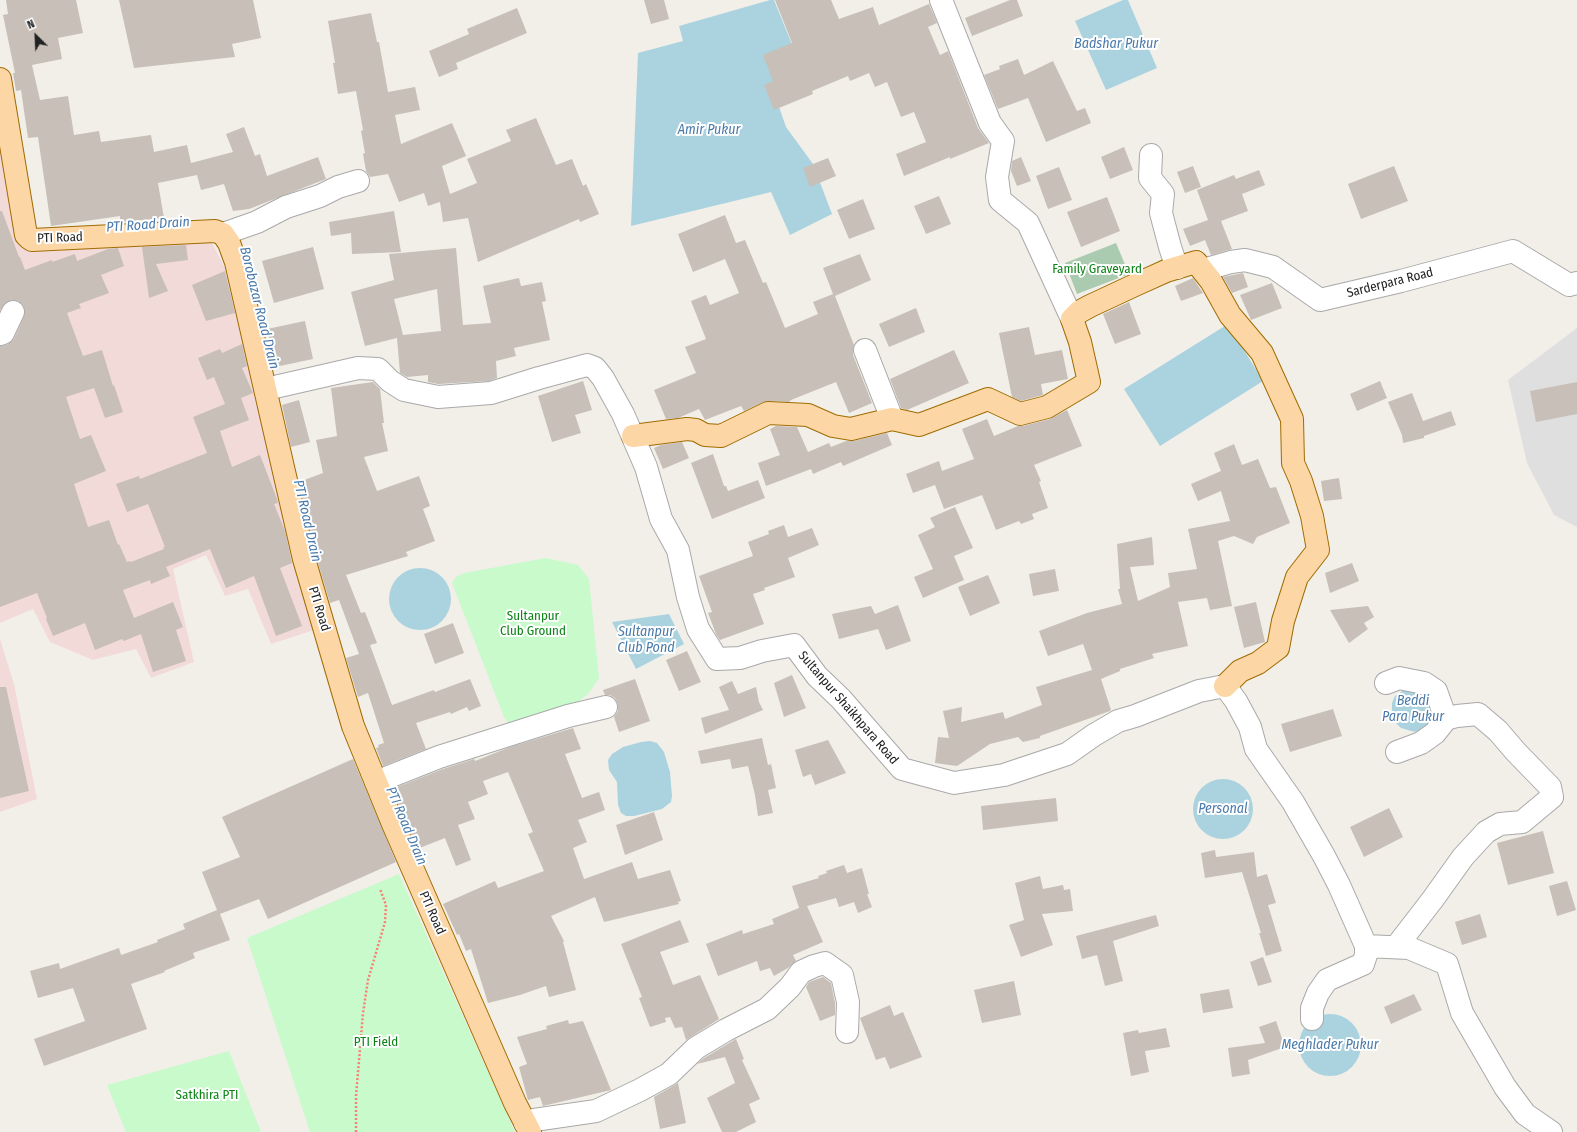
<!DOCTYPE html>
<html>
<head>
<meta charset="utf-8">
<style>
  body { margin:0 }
  #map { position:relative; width:1577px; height:1132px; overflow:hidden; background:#f2efe9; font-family:"Fira Sans Condensed",sans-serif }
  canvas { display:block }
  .north { position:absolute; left:16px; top:16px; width:40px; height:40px; -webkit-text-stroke:3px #fff; paint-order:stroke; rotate:336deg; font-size:11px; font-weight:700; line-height:16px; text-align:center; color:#222 }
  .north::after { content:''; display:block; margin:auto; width:14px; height:18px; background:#222; clip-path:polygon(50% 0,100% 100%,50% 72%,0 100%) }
</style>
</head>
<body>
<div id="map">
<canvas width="1577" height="1132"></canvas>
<div class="north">N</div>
</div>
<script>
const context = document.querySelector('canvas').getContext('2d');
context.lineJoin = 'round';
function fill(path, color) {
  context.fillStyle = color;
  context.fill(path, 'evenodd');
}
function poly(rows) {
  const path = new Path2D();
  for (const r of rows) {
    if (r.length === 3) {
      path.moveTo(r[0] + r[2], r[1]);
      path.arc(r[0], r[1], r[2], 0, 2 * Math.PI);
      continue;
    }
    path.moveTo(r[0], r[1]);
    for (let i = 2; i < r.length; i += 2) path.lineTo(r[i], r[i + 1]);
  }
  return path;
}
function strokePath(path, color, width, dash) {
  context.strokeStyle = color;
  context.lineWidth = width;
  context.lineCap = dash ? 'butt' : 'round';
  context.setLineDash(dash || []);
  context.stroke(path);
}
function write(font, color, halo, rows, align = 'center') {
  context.font = font + ' "Fira Sans Condensed",sans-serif';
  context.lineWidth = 4;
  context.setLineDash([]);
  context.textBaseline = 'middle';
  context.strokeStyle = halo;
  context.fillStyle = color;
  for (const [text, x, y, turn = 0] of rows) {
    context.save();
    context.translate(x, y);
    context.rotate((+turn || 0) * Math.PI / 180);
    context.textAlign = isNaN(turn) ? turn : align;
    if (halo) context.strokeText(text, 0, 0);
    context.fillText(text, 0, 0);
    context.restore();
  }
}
const residential = poly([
  [1577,328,1577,527,1554,515,1527,463,1508,380]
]);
const commercial = poly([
  [0,124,31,247,42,251,126,243,212,243,240,296,314,630,271,644,248,589,225,596,206,555,173,569,194,662,151,678,136,649,93,660,50,642,33,609,0,623],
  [0,639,14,684,37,799,0,812]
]);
const cemetery = poly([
  [1116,243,1129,274,1077,294,1065,263]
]);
const park = poly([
  [546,558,578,565,589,579,599,678,589,693,574,705,512,728,504,717,452,583,456,577,464,573],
  [399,874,515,1132,310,1132,247,938],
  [229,1051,261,1132,126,1132,107,1085]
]);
const water = poly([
  [770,0,774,0,795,52,776,98,786,127,813,164,832,214,790,235,771,192,631,226,638,53,683,41,679,26],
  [1123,0,1128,0,1157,68,1106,90,1075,21],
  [1228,324,1263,381,1160,446,1124,389],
  [420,599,31],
  [669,614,684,644,636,669,612,622],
  [1407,688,1422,689,1435,713,1433,720,1422,730,1415,732,1401,728,1396,723,1392,717,1392,703,1395,696],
  [650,741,657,743,664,752,670,772,672,796,671,802,662,809,634,816,626,816,621,813,618,805,617,782,609,770,608,760,612,754,623,747,641,742],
  [1223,809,30],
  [1330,1045,31]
]);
const building = poly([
  [6,0,76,0,83,33,58,38,62,59,32,65,40,100,68,96,74,135,99,131,101,142,151,135,154,152,187,145,191,163,233,152,226,134,244,127,255,156,260,154,267,176,318,157,326,179,249,209,233,211,224,184,201,190,197,175,158,183,164,218,120,222,120,216,51,226,38,137,28,138,21,90,16,91,13,73,15,73,3,15,8,14],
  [119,0,253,0,261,38,232,44,235,57,134,68],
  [644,0,664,0,669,19,651,24],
  [775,0,831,0,839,19,873,7,879,25,929,4,937,23,928,27,940,55,948,51,978,128,989,143,950,159,950,157,904,176,896,154,926,142,914,112,901,117,887,82,875,87,869,73,850,81,848,76,812,91,813,94,774,110,764,85,773,81,763,55,792,43],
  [1010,0,1017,0,1023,16,972,36,965,18],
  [517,8,527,33,456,63,458,69,439,77,429,51,469,34,467,29],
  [371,13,377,42,379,42,388,92,415,87,420,110,395,115,401,144,452,123,466,156,442,166,450,194,477,183,467,159,511,141,506,130,536,118,556,165,572,159,583,186,586,184,599,214,580,222,579,219,478,262,468,218,443,222,440,202,428,206,424,193,399,202,388,174,370,177,366,171,363,154,365,153,361,131,363,130,356,91,338,94,333,63,335,63,328,21],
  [1018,59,1024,75,1053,61,1077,111,1085,108,1091,123,1046,142,1028,98,998,109,984,75,1000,69,999,66],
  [1124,147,1133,170,1110,179,1101,157],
  [1021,157,1031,181,1017,186,1011,171,1012,161],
  [828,158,836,176,810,187,803,168],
  [1193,166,1201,187,1185,193,1177,172],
  [1394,166,1408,201,1361,219,1348,184],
  [1059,167,1072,200,1048,209,1036,176],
  [1259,170,1265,185,1242,194,1248,211,1221,221,1232,249,1211,255,1205,240,1190,246,1183,229,1208,220,1197,190,1234,175,1236,179],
  [939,196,951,224,926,234,914,206],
  [1107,197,1120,231,1081,247,1067,212],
  [863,199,875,229,849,239,837,210],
  [0,211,2,211,19,257,20,257,25,270,52,260,52,262,75,254,77,261,108,249,118,248,124,266,101,275,109,293,79,304,81,308,67,313,83,356,102,350,113,386,114,385,123,412,105,418,94,388,66,397,80,439,91,435,106,471,74,484,88,527,109,520,118,545,119,544,127,562,130,561,131,562,164,549,163,547,165,547,148,504,127,512,116,484,139,476,140,479,207,453,193,417,225,404,214,377,207,380,198,358,220,349,222,353,242,344,247,366,242,368,253,393,241,398,249,420,220,431,232,467,260,455,277,499,278,503,274,504,285,531,292,563,280,568,302,626,276,636,254,576,226,588,210,549,166,567,170,576,151,584,150,580,123,590,134,618,173,602,183,627,176,630,186,661,153,672,141,634,124,641,122,639,95,650,85,623,53,636,46,619,47,618,37,593,0,607,0,346,7,345,14,339,24,317,25,311,23,305,18,301,12,300,6,302,0,310],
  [394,211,401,252,352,254,351,233,331,236,329,222],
  [725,215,736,243,745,240,763,283,766,282,785,328,818,314,813,302,833,294,823,268,860,254,871,280,835,296,854,345,853,349,853,355,872,403,849,413,836,382,791,400,789,402,769,401,763,402,744,411,741,406,705,420,699,409,678,418,666,419,654,390,696,373,685,347,706,339,691,301,706,295,710,305,739,293,725,259,693,272,678,234],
  [186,245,188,260,156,264,168,291,149,298,142,247],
  [313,247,324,289,274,303,262,261],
  [456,248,463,325,491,323,483,286,519,278,521,286,542,282,546,301,542,302,550,340,514,348,516,356,496,361,497,378,489,381,438,384,428,382,428,375,407,377,400,373,397,338,365,346,351,292,394,280,389,254],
  [437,289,441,331,403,335,394,299],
  [225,271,235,313,206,321,192,285],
  [1243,273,1248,287,1232,293,1223,277],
  [1193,278,1203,293,1181,301,1175,286],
  [1272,283,1282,308,1251,320,1240,295],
  [1129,302,1141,334,1115,344,1103,314],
  [916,308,925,332,889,347,879,324],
  [305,321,313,359,275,367,267,329],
  [1029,327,1035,355,1062,350,1068,379,1041,384,1043,395,1021,401,1012,397,999,333],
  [954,350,969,383,907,410,901,408,890,379],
  [583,381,592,410,575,415,581,433,552,442,538,396],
  [1380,381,1387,398,1357,411,1350,394],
  [373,382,380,389,384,423,382,423,388,451,364,457,377,491,419,476,430,506,423,509,435,541,406,552,408,556,346,575,361,613,365,612,377,643,370,645,392,705,434,690,435,692,470,679,481,706,469,711,467,707,451,714,450,712,416,723,426,749,383,766,376,748,379,747,378,745,384,743,368,693,358,697,346,658,359,654,339,600,330,603,316,556,310,530,312,529,307,515,299,482,323,473,316,440,337,436,331,388],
  [1577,382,1577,414,1536,422,1530,391],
  [1412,393,1423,421,1451,411,1456,425,1424,436,1424,438,1403,443,1402,435,1388,402],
  [299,400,310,442,291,447,282,405],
  [1067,410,1082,446,1034,465,1041,481,1039,482,1048,508,1032,514,1034,519,1021,524,1019,521,996,530,982,495,944,509,935,485,913,493,906,474,939,461,942,471,974,459,962,429,987,419,994,436,1018,426,1023,426,1050,419],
  [776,426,797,427,808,452,829,443,831,447,846,441,854,441,887,433,892,445,843,466,841,462,813,474,811,469,766,486,758,463,780,455,770,429],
  [682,442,689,458,663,469,654,448,661,445],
  [1234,444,1242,465,1258,459,1270,488,1276,487,1290,523,1257,537,1253,544,1234,536,1218,541,1232,606,1210,610,1207,598,1178,602,1188,646,1152,654,1154,658,1120,669,1120,671,1101,679,1111,710,1110,711,1040,736,1040,738,1023,742,1018,737,990,744,957,766,935,763,938,737,949,738,943,711,962,707,961,722,1003,712,1005,719,1042,705,1036,687,1092,670,1083,644,1048,656,1039,631,1087,613,1122,604,1118,589,1120,589,1117,544,1152,537,1154,565,1130,567,1138,601,1170,587,1168,573,1197,569,1188,529,1230,521,1221,491,1198,501,1191,484,1221,471,1214,453],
  [713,454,724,486,726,486,728,491,758,480,765,498,712,519,691,463],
  [1339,478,1342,499,1324,501,1321,481],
  [955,507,973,548,954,556,964,580,923,598,914,577,933,569,918,535,935,527,930,518],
  [784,525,788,537,812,528,819,545,788,558,795,577,764,588,765,590,753,594,764,624,720,640,716,634,708,613,712,612,699,576,753,556,748,542,769,534,768,531],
  [1352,563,1359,581,1330,593,1325,573],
  [1055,569,1059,591,1033,596,1029,574],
  [988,575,1000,603,970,616,958,587],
  [1256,602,1265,642,1244,648,1234,607],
  [898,605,911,641,886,650,878,629,839,639,832,614,871,606,875,614],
  [1368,606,1374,617,1364,623,1368,629,1349,643,1330,610],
  [453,623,464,653,435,664,424,634],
  [687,651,701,682,679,691,666,660],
  [792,675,806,708,784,717,774,683],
  [635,679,650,721,619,732,614,717,618,711,618,704,615,698,610,695,605,695,603,690],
  [732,681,738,694,756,687,759,702,763,710,705,734,701,718,729,710,719,687],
  [0,687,6,687,29,791,0,798],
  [1333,709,1342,736,1290,752,1281,724],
  [573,728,581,749,565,754,582,798,599,792,605,810,578,820,587,842,573,848,584,879,632,862,638,879,670,870,681,901,678,902,679,904,604,922,595,897,551,916,564,941,563,942,576,990,549,997,546,986,520,995,488,1003,471,949,466,951,459,934,457,935,443,904,495,881,498,888,544,871,528,834,533,832,508,772,483,781,488,794,468,802,475,819,458,825,471,860,456,866,445,838,417,849,392,789,443,769,474,759,475,761,510,747],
  [762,738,768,765,771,764,776,788,768,790,773,813,758,816,755,795,748,766,732,769,730,759,701,764,698,751],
  [828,740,846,773,815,785,811,774,803,777,795,750],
  [353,759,396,862,268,919,259,899,220,914,230,940,193,953,195,958,164,971,165,972,131,984,147,1029,44,1066,34,1039,85,1021,73,988,38,998,30,971,59,963,60,969,119,948,121,955,158,942,157,940,185,929,183,924,217,910,202,872,240,857,222,817],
  [1056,798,1058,821,983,830,981,806],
  [1389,808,1403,837,1364,857,1350,827],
  [654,812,663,840,625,855,616,825],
  [1543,831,1554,873,1508,885,1497,843],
  [1215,850,1216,857,1254,852,1257,877,1267,874,1276,903,1268,905,1282,951,1266,956,1259,933,1261,933,1242,872,1205,878,1201,853],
  [844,865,847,873,862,868,869,894,867,894,872,907,858,913,854,902,839,907,836,898,807,906,823,942,793,955,796,961,788,968,774,976,770,968,760,971,757,961,718,976,706,944,742,930,743,934,774,924,772,919,799,908,792,886,819,878,818,876,827,873,826,871],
  [1040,876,1043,889,1063,885,1064,890,1070,889,1073,911,1042,914,1053,945,1021,957,1009,925,1024,920,1015,883],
  [1567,881,1576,910,1557,916,1549,886],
  [1480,914,1487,937,1462,945,1455,922],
  [1156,915,1159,926,1113,941,1123,981,1105,986,1097,955,1082,959,1076,936],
  [680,920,689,942,660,952,673,985,700,975,719,1019,686,1040,682,1027,675,1028,670,1017,665,1018,666,1022,650,1027,639,998,642,997,621,944],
  [1263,957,1272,982,1258,986,1250,962],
  [823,977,831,983,835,1003,835,1015,820,1021,806,987,809,982],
  [1014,981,1021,1015,982,1023,974,990],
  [1229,989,1233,1008,1203,1013,1200,994],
  [1414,994,1422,1010,1391,1024,1384,1007],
  [890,1005,894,1016,903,1012,922,1057,890,1069,885,1057,876,1060,860,1018],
  [568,1020,569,1024,583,1021,611,1090,543,1106,540,1097,528,1100,519,1067,527,1064,517,1037,547,1029,546,1026],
  [1276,1021,1285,1047,1248,1060,1250,1074,1232,1077,1228,1048,1265,1043,1259,1027],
  [1166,1028,1170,1047,1145,1051,1149,1072,1131,1076,1123,1033,1138,1030,1139,1033],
  [736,1039,744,1059,742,1060,760,1099,749,1104,756,1122,736,1132,722,1132,707,1098,735,1083,725,1057,697,1064,704,1058],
  [678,1083,686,1123,660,1129,654,1097]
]);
const path = poly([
  [356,1132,356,1096,363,1013,368,980,385,922,386,905,380,889]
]);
const minor = poly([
  [941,0,990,123,1003,141,997,177,1000,200,1028,223,1072,319],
  [1151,155,1150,178,1163,194,1161,213,1170,247,1177,268],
  [223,234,257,222,286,207,320,196,338,187,358,181],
  [1203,270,1231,262,1245,260,1273,267,1320,300,1401,281,1513,251,1569,285,1577,283],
  [0,334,3,333,13,312],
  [865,350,892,419],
  [266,389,358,368,378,369,390,381,404,390,438,397,491,393,539,378,587,365,595,368,603,378,623,414,646,467,661,519,678,550,688,597,698,629,717,659,740,658,762,651,794,645,817,676,841,699,902,769,954,783,1004,775,1067,754,1094,735,1118,721,1135,716,1199,691,1225,686,1236,701,1250,727,1256,749,1293,802,1324,856,1339,885,1366,946,1409,948,1447,964,1462,1013,1505,1087,1525,1114,1551,1132],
  [1386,683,1399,678,1424,683,1436,691,1446,719],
  [376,782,439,757,568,716,606,707],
  [1396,947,1433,899,1463,857,1486,832,1500,824,1522,822,1552,797,1550,787,1516,752,1498,731,1478,714,1457,716,1446,719,1435,733,1421,743,1397,752],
  [1312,1019,1312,1008,1318,993,1327,980,1363,964,1366,955,1366,946],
  [525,1123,534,1120,596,1111,640,1090,669,1074,696,1048,726,1030,767,1009,790,987,801,972,814,966,825,963,842,975,848,1002,847,1032]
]);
const major = poly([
  [0,79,26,235,29,238,32,240,215,231,223,234,229,243,236,262,304,559,353,726,393,824,515,1103,530,1132],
  [633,436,687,429,696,430,705,435,721,436,768,413,808,415,833,426,851,429,892,419,919,425,988,399,1020,414,1047,407,1089,382,1080,342,1072,319,1079,312,1090,306,1135,285,1166,271,1196,262,1211,281,1230,315,1262,353,1292,419,1293,463,1301,481,1312,516,1318,550,1297,577,1283,621,1278,648,1258,663,1240,671,1225,686]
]);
const streetNames = [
  ["PTI Road",60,238,-2],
  ["Sarderpara Road",1390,283,-14],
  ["PTI Road",319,609,73],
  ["Sultanpur Shaikhpara Road",848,708,49],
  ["PTI Road",432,913,66]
];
const parkNames = [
  ["Family Graveyard",1097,269],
  ["Sultanpur",533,616],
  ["Club Ground",533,631],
  ["PTI Field",376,1042],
  ["Satkhira PTI",207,1095]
];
const waterNames = [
  ["Badshar Pukur",1116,44],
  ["Amir Pukur",709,130],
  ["PTI Road Drain",148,225,-4],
  ["Borobazar Road Drain",259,308,76],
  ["PTI Road Drain",307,521,77],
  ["Sultanpur",646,632],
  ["Club Pond",646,648],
  ["Beddi",1413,701],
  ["Para Pukur",1413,717],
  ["Personal",1223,809],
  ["PTI Road Drain",406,826,67],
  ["Meghlader Pukur",1330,1045]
];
fill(residential, '#e0dfdf');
fill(commercial, '#f2dad9');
fill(cemetery, '#aacbaf');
fill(park, '#c8facc');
fill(water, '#aad3df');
fill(building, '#c7bfb8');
strokePath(minor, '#a9a9a9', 24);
strokePath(major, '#a06b00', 24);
strokePath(path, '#fa8072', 2.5, [2, 2]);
strokePath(minor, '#fff', 22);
strokePath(major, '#fcd6a4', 22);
write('13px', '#222', '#fff', streetNames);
write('13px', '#0c8416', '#fff', parkNames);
write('italic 14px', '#4a7aab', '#fff', waterNames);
</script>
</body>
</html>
